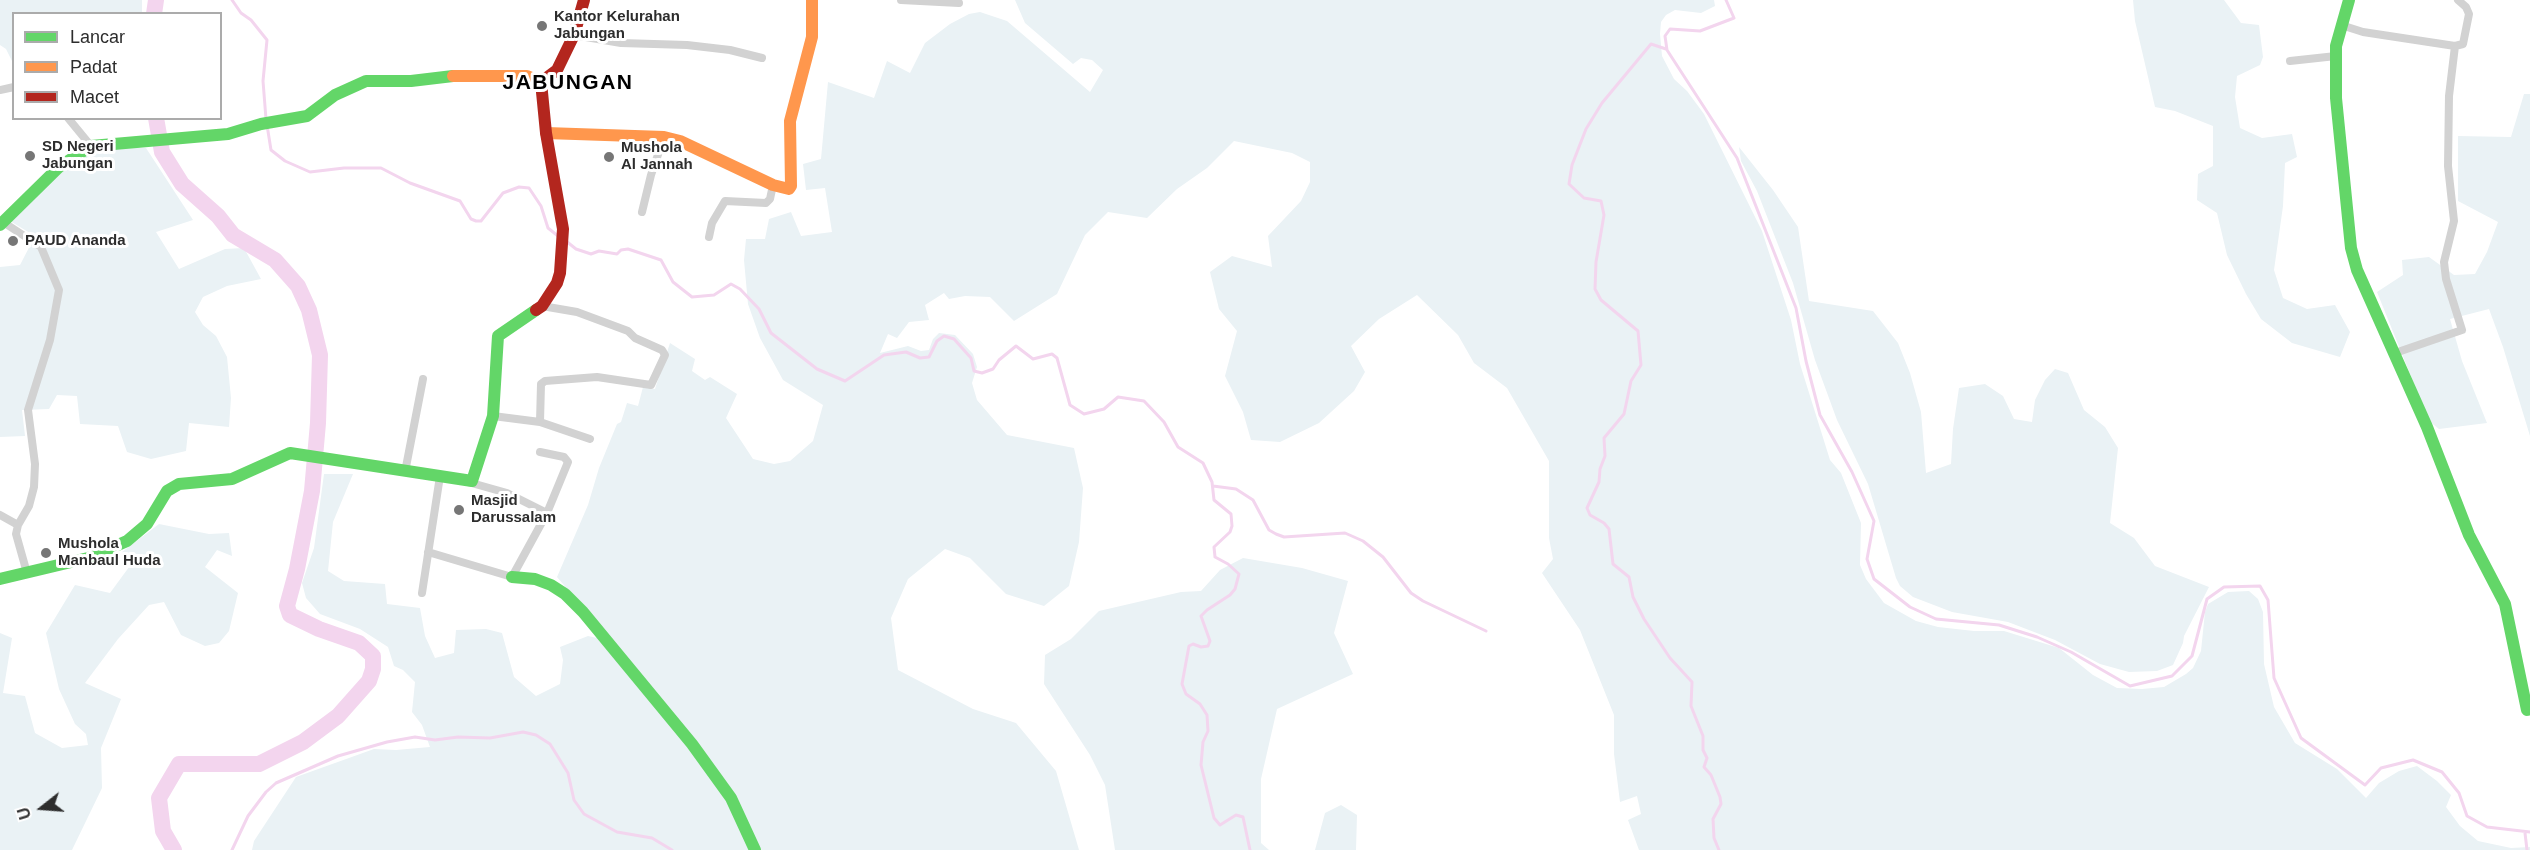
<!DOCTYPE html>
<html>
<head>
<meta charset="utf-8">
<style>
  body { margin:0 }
  #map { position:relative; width:2530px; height:850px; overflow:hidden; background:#fff; font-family:Helvetica,sans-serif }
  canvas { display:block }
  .legend { position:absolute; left:12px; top:12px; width:210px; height:108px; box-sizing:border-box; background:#fff; border:2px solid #ababab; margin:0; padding:8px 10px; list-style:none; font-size:18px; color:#2d2d2d }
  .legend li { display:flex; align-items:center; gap:12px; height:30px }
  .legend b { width:30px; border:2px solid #ababab }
  .north { position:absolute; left:12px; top:778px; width:60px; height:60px; -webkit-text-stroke:4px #fff; paint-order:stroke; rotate:253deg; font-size:16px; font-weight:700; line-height:24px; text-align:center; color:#2d2d2d }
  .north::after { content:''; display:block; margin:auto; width:21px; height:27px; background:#2d2d2d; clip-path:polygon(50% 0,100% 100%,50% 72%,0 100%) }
</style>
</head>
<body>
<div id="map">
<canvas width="2530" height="850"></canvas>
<ul class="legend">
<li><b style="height:8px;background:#63d668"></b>Lancar</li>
<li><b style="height:8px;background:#ff974d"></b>Padat</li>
<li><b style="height:8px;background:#b3261e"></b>Macet</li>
</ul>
<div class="north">U</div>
</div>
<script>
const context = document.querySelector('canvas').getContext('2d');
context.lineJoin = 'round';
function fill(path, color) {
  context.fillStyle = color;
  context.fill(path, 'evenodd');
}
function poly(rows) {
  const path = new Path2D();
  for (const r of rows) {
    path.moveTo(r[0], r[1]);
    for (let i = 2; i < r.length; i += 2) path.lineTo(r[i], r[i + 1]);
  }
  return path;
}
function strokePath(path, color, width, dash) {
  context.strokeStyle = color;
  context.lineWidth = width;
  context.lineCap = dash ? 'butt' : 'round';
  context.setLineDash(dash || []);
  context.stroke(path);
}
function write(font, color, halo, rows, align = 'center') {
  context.font = font + ' Helvetica,sans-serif';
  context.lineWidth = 6;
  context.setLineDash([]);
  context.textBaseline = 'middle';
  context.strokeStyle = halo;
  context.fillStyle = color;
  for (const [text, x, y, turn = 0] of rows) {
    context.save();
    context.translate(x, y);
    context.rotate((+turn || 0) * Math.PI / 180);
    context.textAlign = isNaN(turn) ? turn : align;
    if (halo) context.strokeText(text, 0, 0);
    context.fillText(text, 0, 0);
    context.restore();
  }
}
const green = poly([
  [0,0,142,0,142,13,14,14,13,63,6,49,0,45],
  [1015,0,1714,0,1715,6,1701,13,1675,10,1666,15,1661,22,1660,34,1662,56,1674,79,1687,91,1704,114,1762,231,1791,320,1800,364,1830,460,1841,473,1861,523,1860,565,1866,579,1884,603,1916,621,1938,627,1974,631,2004,631,2059,648,2093,675,2117,688,2142,689,2164,687,2186,674,2193,668,2201,651,2205,612,2208,604,2228,592,2249,591,2258,599,2263,612,2264,664,2274,707,2295,743,2337,769,2366,798,2379,783,2399,771,2417,766,2437,781,2451,795,2446,807,2460,826,2478,841,2511,848,2530,847,2530,850,1639,850,1628,820,1641,814,1637,796,1620,802,1614,754,1614,715,1580,630,1542,573,1553,559,1549,538,1549,461,1507,388,1474,363,1458,335,1417,295,1379,319,1351,346,1365,372,1354,391,1319,423,1280,442,1251,440,1243,412,1225,376,1237,331,1219,309,1210,272,1232,256,1272,267,1268,236,1301,201,1310,182,1310,162,1292,153,1234,141,1207,168,1177,189,1147,218,1108,212,1085,235,1057,294,1014,321,990,297,965,296,949,299,944,293,925,305,929,320,909,322,897,338,888,334,880,353,908,346,921,351,929,350,933,339,939,333,955,335,973,354,977,367,972,383,977,400,1007,435,1074,448,1083,488,1079,542,1069,586,1044,606,1006,594,970,558,945,549,908,579,891,618,898,670,973,709,1016,723,1056,771,1079,850,252,850,254,841,296,777,374,749,396,750,430,747,422,725,412,712,415,682,403,670,394,666,388,647,360,629,320,614,306,598,302,583,314,548,324,474,353,474,333,522,328,571,344,581,385,584,387,604,420,608,425,636,435,658,454,653,456,630,486,629,502,633,514,677,536,696,560,684,563,660,560,647,588,636,597,638,603,631,557,577,588,505,599,468,617,424,621,422,627,403,638,406,643,387,655,389,670,343,695,359,692,371,705,380,710,377,737,394,726,418,753,459,774,464,790,461,813,441,823,405,783,380,760,338,748,304,744,260,746,239,765,239,769,219,791,212,801,236,832,232,825,188,806,190,803,164,821,159,828,82,874,98,887,61,910,73,925,43,950,24,969,14,980,12,1007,21,1090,92,1103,70,1092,60,1081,58,1073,64,1025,23],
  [2133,0,2224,0,2241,23,2259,25,2263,57,2260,65,2237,76,2235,97,2240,128,2262,138,2292,134,2297,157,2285,163,2283,206,2274,270,2283,298,2307,309,2335,305,2350,332,2340,357,2292,343,2261,319,2246,294,2227,255,2217,213,2197,200,2198,174,2213,166,2213,126,2175,111,2155,107,2135,21],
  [2524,94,2530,94,2530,436,2503,347,2489,309,2450,319,2462,361,2487,423,2439,429,2429,421,2377,292,2403,275,2402,260,2429,257,2454,275,2475,274,2487,252,2498,222,2458,201,2458,136,2511,137],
  [92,147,146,148,193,220,156,232,179,269,225,249,244,248,261,279,227,286,203,297,195,312,203,325,216,336,227,357,231,398,229,427,189,423,186,451,151,459,127,452,118,426,80,424,77,396,57,395,49,409,22,410,25,436,0,437,0,267,20,265,35,236,10,221,59,173],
  [1739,147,1773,190,1798,227,1809,301,1873,311,1898,343,1910,373,1921,412,1926,473,1951,464,1953,429,1959,388,1985,384,2003,396,2014,419,2032,422,2035,400,2045,380,2055,369,2068,373,2084,410,2105,427,2118,448,2110,523,2134,538,2155,566,2209,587,2184,636,2183,643,2173,665,2157,671,2129,672,2100,664,2055,640,2008,622,1952,612,1913,597,1900,586,1896,578,1868,484,1837,420,1815,360,1793,283,1757,191,1741,161],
  [159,524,209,534,229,533,232,556,217,550,205,567,238,593,229,631,219,643,205,646,181,635,164,602,149,605,118,639,85,683,121,699,101,748,102,788,72,850,0,850,0,633,12,638,3,693,25,696,35,733,62,748,88,745,86,734,75,724,59,689,46,633,75,585,110,593,132,563,122,552],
  [1243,558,1302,568,1348,581,1334,633,1353,674,1277,709,1261,779,1261,843,1269,850,1115,850,1105,785,1090,755,1044,684,1045,655,1071,639,1099,611,1181,592,1201,591,1220,570],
  [1341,805,1357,815,1356,850,1315,850,1325,813]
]);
const stream = poly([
  [232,0,241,13,251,20,267,40,263,81,266,119],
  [1726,0,1734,18,1700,31,1670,29,1665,36,1667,50,1737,158,1796,308,1806,361,1820,415,1852,472,1874,521,1867,559,1874,579,1910,607,1936,619,1999,625,2037,637,2071,652,2130,686,2172,676,2192,656,2207,599,2224,587,2260,586,2268,600,2274,678,2301,738,2365,785,2381,768,2413,760,2442,772,2459,793,2467,816,2487,827,2530,832],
  [1666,49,1651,44,1602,103,1586,129,1572,165,1569,184,1584,198,1601,201,1604,215,1596,262,1595,289,1601,300,1638,331,1641,365,1631,381,1624,414,1604,438,1605,456,1600,469,1599,482,1587,508,1590,515,1604,523,1609,529,1613,564,1629,577,1633,597,1644,619,1670,658,1692,682,1691,706,1703,736,1703,750,1707,758,1704,767,1711,775,1720,797,1721,804,1713,819,1714,838,1719,850],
  [267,125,271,150,285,161,310,172,344,168,381,168,410,183,460,201,471,219,476,221,481,221,503,193,519,187,529,188,541,206,548,228,558,236],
  [566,241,576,249,591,254,599,251,617,254,621,250,628,249,661,260,673,282,692,297,714,295,731,284,740,289,759,309,771,333,817,369,845,381,884,355,906,352,920,358,929,357,937,341,944,336,954,339,971,358,974,371,982,373,993,369,999,360,1016,346,1033,359,1052,354,1057,358,1070,405,1084,414,1104,409,1118,397,1144,401,1164,422,1178,447,1203,463,1212,482,1214,500,1231,514,1232,526,1230,532,1214,547,1215,557,1228,564,1239,574,1235,589,1230,595,1207,610,1201,616,1210,641,1208,646,1201,647,1193,644,1189,646,1182,684,1186,694,1200,704,1207,715,1208,731,1203,742,1201,765,1214,818,1220,825,1236,815,1243,817,1250,850],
  [1213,486,1236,489,1253,500,1269,530,1276,534,1284,537,1345,533,1363,541,1383,557,1411,593,1423,601,1486,631],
  [2525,833,2527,850],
  [232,850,248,816,266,792,276,783,338,756,387,742,415,737,435,740,458,737,490,738,523,732,536,735,550,744,568,773,574,800,584,814,617,832,652,838,672,850]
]);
const river = poly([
  [154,14,156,0],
  [156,118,162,152,182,184,218,216,233,235,275,260,298,286,309,310,320,355,318,423,312,491,297,569,287,606,290,615,319,629,359,643,373,656,373,669,369,681,338,716,303,742,259,764,179,764,159,798,163,831,174,850]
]);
const street = poly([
  [901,0,959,3],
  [2341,25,2363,32,2455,46],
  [574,35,621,43,687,45,730,50,762,58],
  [2290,61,2336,56],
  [0,90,14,87],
  [68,118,91,146],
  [642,212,651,175,664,137],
  [3,222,41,247,59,290,50,340,28,410,35,464,34,487,29,506,18,525,16,534,27,573],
  [709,237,712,223,725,201,766,203,770,199,773,185],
  [2395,353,2462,330,2446,279,2444,262,2454,221,2448,166,2449,96,2455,46,2463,44,2469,14,2466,7,2458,0],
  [493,416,540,422,590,439],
  [540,422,541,384,545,381,597,377,651,385,665,355,662,350,635,338,628,331,577,312,542,306],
  [405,472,423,379],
  [468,482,507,493,547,513],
  [0,515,18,525],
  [428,552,512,577,547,513,568,462,564,457,540,452],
  [422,593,440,476]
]);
const fast = poly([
  [2349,0,2336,46,2336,98,2351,248,2357,270,2427,427,2469,535,2505,604,2527,710],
  [0,225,59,167,91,146,228,134,261,124,307,116,335,95,366,81,411,81,453,76],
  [512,577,535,579,551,585,565,594,583,612,692,744,731,798,755,850],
  [0,579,88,558,127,541,147,524,167,491,179,484,232,479,290,453,472,481,493,416,498,336,536,310]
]);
const slow = poly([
  [453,76,527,76,541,82],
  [546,133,664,137,680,141,773,185,789,189,791,186,790,121,812,37,812,0]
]);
const jam = poly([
  [541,82,557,70,574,35,584,0],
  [536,310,542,306,557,283,560,273,563,229,546,133,541,82]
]);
const markers = [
  [542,26,6,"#767676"],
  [30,156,6,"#767676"],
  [609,157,6,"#767676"],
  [13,241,6,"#767676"],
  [459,510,6,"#767676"],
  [46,553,6,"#767676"]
];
const poiNames = [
  ["Kantor Kelurahan",554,17],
  ["Jabungan",554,34],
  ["SD Negeri",42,147],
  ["Jabungan",42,164],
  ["Mushola",621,148],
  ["Al Jannah",621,165],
  ["PAUD Ananda",25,241],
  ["Masjid",471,501],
  ["Darussalam",471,518],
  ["Mushola",58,544],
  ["Manbaul Huda",58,561]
];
const districtNames = [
  ["JABUNGAN",568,83]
];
fill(green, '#eaf2f5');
strokePath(stream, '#f3d5ee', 3);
strokePath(river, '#f3d5ee', 16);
strokePath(street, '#d2d2d2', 8);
strokePath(fast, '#63d668', 12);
strokePath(slow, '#ff974d', 12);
strokePath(jam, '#b3261e', 12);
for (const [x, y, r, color] of markers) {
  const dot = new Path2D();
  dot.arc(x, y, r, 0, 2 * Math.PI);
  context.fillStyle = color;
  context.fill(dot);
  strokePath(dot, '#fff', 2);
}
write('bold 15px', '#2d2d2d', '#fff', poiNames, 'left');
context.letterSpacing = '1.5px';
write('bold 21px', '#000', '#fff', districtNames);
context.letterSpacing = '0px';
</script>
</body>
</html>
